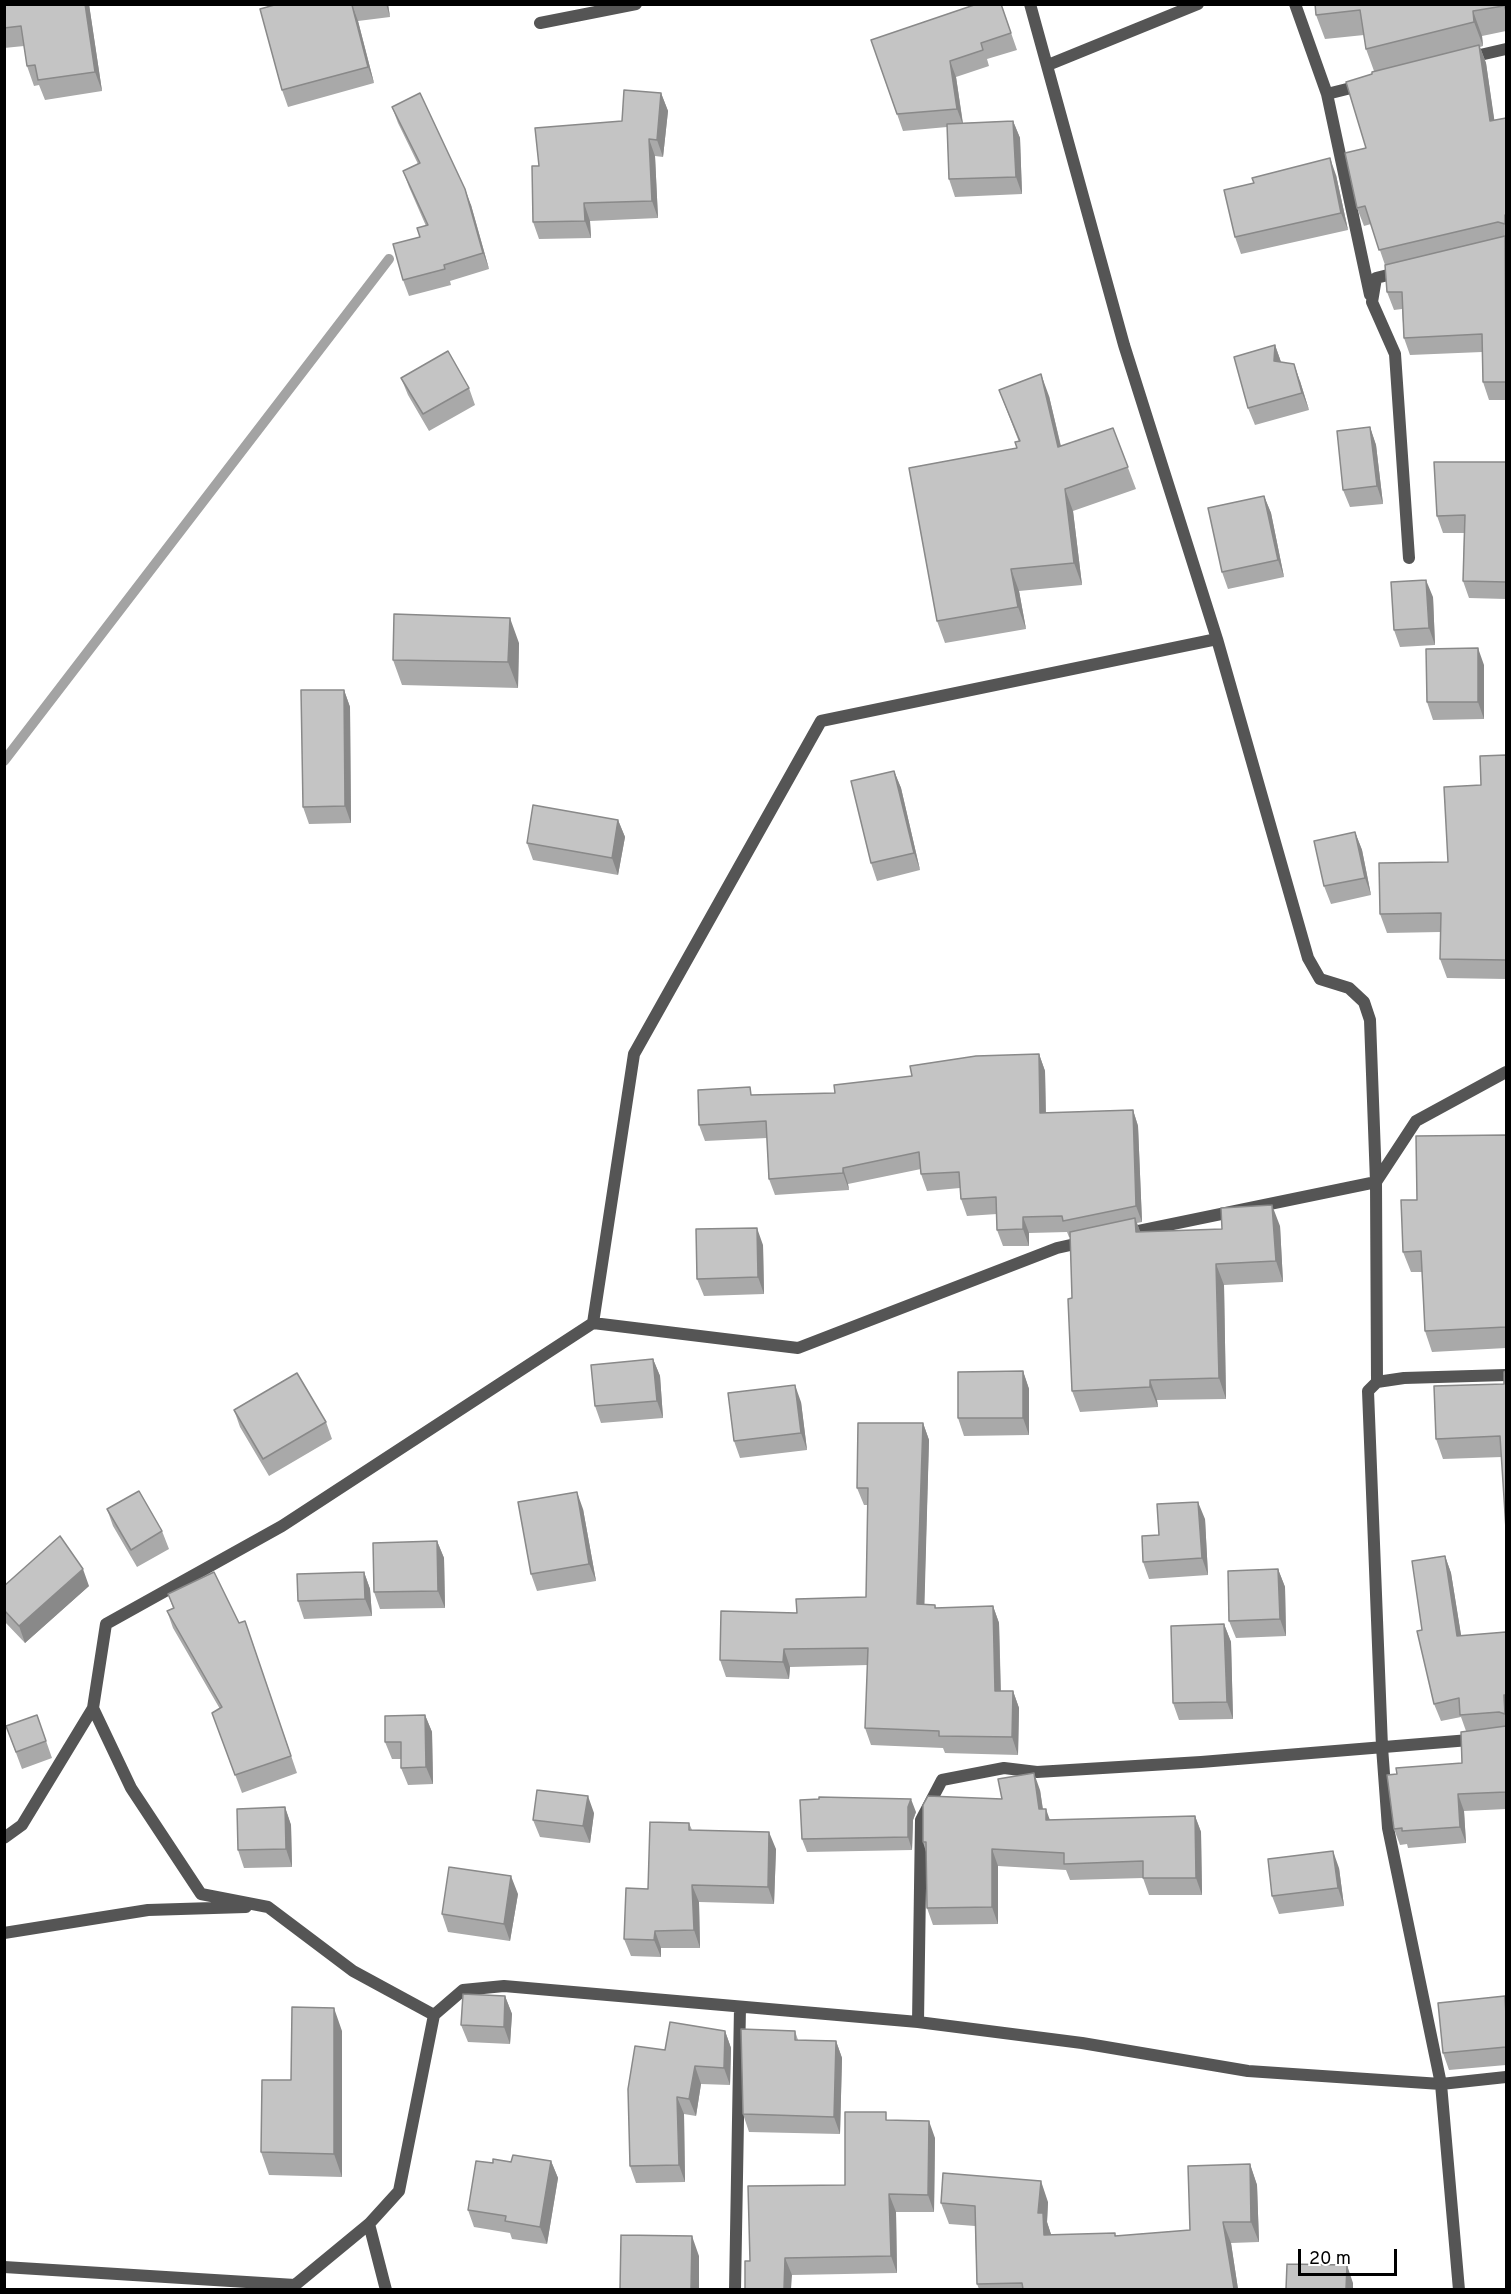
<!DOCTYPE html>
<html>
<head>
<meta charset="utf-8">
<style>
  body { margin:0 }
  #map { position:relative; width:1511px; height:2294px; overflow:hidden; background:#fff; font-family:Overpass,sans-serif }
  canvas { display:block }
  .frame { position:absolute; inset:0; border:6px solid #000; pointer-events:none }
  .scale { position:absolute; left:1298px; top:2249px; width:99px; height:27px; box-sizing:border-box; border:3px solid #000; border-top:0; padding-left:8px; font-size:18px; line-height:21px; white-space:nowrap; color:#000; -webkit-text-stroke:4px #fff; paint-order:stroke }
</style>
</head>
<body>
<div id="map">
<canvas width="1511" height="2294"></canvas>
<div class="frame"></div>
<div class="scale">20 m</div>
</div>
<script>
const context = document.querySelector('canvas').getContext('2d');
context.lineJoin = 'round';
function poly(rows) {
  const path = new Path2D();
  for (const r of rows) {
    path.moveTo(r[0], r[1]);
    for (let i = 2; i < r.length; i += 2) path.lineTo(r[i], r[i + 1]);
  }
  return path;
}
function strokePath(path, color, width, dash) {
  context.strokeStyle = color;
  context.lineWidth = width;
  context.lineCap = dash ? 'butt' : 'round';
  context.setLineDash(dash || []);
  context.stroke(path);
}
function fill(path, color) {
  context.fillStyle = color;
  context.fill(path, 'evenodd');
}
const stream = poly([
  [4,761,389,259]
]);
const street = poly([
  [1030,4,1124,345,1217,639,1308,958,1320,979,1349,988,1364,1002,1370,1020,1376,1182,1377,1382],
  [1295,4,1327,94,1370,295],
  [540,23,636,4],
  [1467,58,1506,49],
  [1048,65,1198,4],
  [1327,94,1363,85],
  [1400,272,1376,278,1372,302,1395,354,1409,558],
  [1124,1234,1376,1182,1416,1121,1506,1072],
  [593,1323,798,1348,1057,1248,1084,1242],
  [93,1708,131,1788,201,1894,268,1907,353,1971,434,2015],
  [4,1838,22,1825,93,1708,106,1624,282,1526,593,1323,634,1054,821,721,1217,639],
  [4,1933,148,1910,246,1907],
  [918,2022,921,1820,942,1780,1004,1768,1037,1772,1201,1762,1506,1737],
  [369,2224,386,2290],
  [4,2267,295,2285,369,2224,399,2191,434,2015,463,1990,504,1986,918,2022,1082,2043,1248,2071,1441,2084,1506,2077],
  [735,2290,740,2007],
  [1459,2290,1441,2084,1388,1828,1382,1747,1368,1391,1377,1382,1404,1378,1506,1375]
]);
const wall = poly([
  [4,4,95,4,89,5,102,91,45,100,39,85,34,86,27,66,24,46,4,48],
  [278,4,388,4,390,17,358,21,374,83,288,107,282,90],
  [1001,4,1017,50,987,59,989,66,956,77,963,123,1013,121,1020,138,1022,194,955,197,949,179,947,127,903,131,871,40],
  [1315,4,1506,4,1506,31,1482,36,1483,46,1480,47,1486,63,1494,120,1506,118,1506,400,1489,400,1483,382,1482,352,1410,355,1404,338,1402,309,1394,310,1387,292,1385,265,1371,224,1364,226,1357,208,1366,148,1372,74,1374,71,1366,49,1364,35,1325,39,1316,15],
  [661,93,668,111,663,157,655,156,658,218,590,221,591,238,539,239,533,222,539,166,622,121],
  [392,107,471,205,489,269,450,281,451,285,409,296,403,280,420,237,426,226,409,187,403,171,418,164,398,123],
  [1336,175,1348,230,1241,254,1235,237],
  [1275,345,1281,362,1300,381,1309,410,1255,425,1248,408],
  [401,378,469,388,475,405,429,431,408,395],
  [999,390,1049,396,1061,446,1113,428,1136,489,1073,511,1082,585,1019,591,1026,629,945,643,937,621,1019,442],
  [1370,427,1376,445,1383,504,1350,507,1343,490],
  [1506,462,1506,599,1469,598,1463,581,1464,533,1443,533,1437,516],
  [1264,496,1271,513,1284,577,1228,589,1222,572],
  [1433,597,1435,645,1400,647,1394,630],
  [519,643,518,688,402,685,393,660],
  [1484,665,1484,719,1433,720,1427,702],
  [344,690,350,707,351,823,309,824,303,807],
  [1506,755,1506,979,1447,978,1440,959,1440,932,1387,933,1380,914,1448,862,1481,785],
  [894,771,901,788,920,870,877,881,871,863],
  [618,820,625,837,618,875,533,860,527,843],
  [1355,832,1362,850,1371,895,1331,904,1324,886],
  [1039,1054,1045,1071,1046,1113,1133,1110,1138,1126,1142,1222,1137,1223,1140,1232,1222,1229,1280,1226,1283,1282,1224,1285,1226,1399,1157,1400,1158,1407,1080,1412,1072,1391,1072,1298,1070,1237,1069,1237,1067,1232,1029,1233,1029,1246,1003,1246,997,1230,997,1214,967,1216,961,1199,960,1188,927,1191,921,1174,921,1169,848,1184,849,1190,775,1195,769,1179,767,1138,705,1141,699,1125,753,1095,835,1093,912,1076],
  [1506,1135,1506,1348,1432,1352,1425,1331,1422,1272,1411,1272,1403,1252,1417,1200],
  [763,1245,764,1294,704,1296,697,1279],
  [653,1359,660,1376,663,1418,601,1423,595,1406],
  [1023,1371,1029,1389,1029,1435,964,1436,958,1418],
  [1504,1384,1502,1457,1443,1459,1436,1439],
  [801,1402,807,1450,740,1458,734,1441],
  [234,1410,326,1422,332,1439,269,1476,240,1427],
  [923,1423,929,1440,924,1604,935,1605,936,1608,993,1606,999,1623,1001,1691,1013,1691,1019,1708,1018,1755,945,1753,943,1748,871,1745,865,1728,868,1665,790,1667,789,1679,726,1677,720,1660,797,1613,866,1597,868,1505,864,1505,857,1488],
  [107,1509,162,1531,169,1549,137,1567,113,1526],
  [583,1509,596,1581,537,1591,531,1574],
  [1205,1519,1208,1575,1149,1579,1143,1562,1159,1535],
  [437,1541,444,1558,445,1608,380,1609,374,1592],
  [1445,1556,1451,1573,1461,1636,1506,1632,1506,1809,1464,1811,1466,1843,1408,1848,1407,1844,1400,1845,1394,1829,1397,1774,1462,1763,1466,1731,1461,1717,1441,1721,1434,1704,1422,1630],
  [1278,1569,1285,1587,1286,1636,1236,1638,1229,1621],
  [364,1572,370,1589,372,1616,304,1619,298,1601],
  [4,1586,89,1586,25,1643,4,1621],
  [168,1594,239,1623,245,1621,297,1773,242,1793,212,1713,220,1709,173,1628,167,1611,173,1608],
  [1224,1624,1231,1642,1233,1719,1179,1720,1173,1703],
  [37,1715,52,1758,22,1769,6,1726],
  [425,1715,432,1732,433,1784,408,1785,401,1768,401,1759,392,1759,385,1742],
  [1040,1790,1043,1809,1050,1820,1195,1816,1201,1832,1202,1895,1149,1895,1143,1878,1070,1880,1066,1870,998,1866,998,1924,933,1925,927,1908,926,1852,923,1842,1002,1799],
  [285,1807,291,1825,292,1867,244,1868,238,1850],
  [916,1812,913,1820,912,1850,807,1852,802,1839],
  [594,1813,590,1843,540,1837,533,1820],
  [689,1823,692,1830,776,1849,774,1904,699,1902,700,1948,661,1948,661,1957,631,1956,624,1939,648,1889],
  [1339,1868,1344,1906,1279,1914,1272,1896],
  [518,1894,510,1941,448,1932,442,1914],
  [505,1996,512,2014,510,2044,468,2042,461,2025],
  [1506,2001,1506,2065,1449,2070,1443,2053],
  [342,2031,342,2177,269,2175,261,2152,291,2080],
  [725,2031,731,2048,730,2085,701,2084,696,2116,684,2114,685,2182,636,2183,630,2166,665,2050],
  [795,2031,798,2040,836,2041,842,2058,840,2134,749,2132,743,2114],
  [889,2120,935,2138,934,2212,896,2212,897,2273,792,2275,750,2261,845,2185],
  [551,2161,558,2178,547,2244,512,2239,510,2233,474,2227,468,2210,493,2163],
  [1250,2164,1257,2185,1259,2242,1231,2243,1238,2289,979,2289,977,2284,975,2226,949,2224,941,2203,1048,2202,1047,2222,1051,2235,1116,2236,1190,2230]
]);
const shadedWall = poly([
  [85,4,89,4,102,91,95,72],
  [386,4,388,4,390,17],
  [1503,4,1506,4,1506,14],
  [352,5,358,21,374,83,368,67],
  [1473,11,1482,36,1483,46,1474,22],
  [1479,45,1486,63,1497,138,1490,121],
  [950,61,956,77,963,125,957,109],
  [661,93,668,111,663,157,657,140],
  [1013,121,1020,138,1022,194,1016,177],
  [649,139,655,156,658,218,652,201],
  [1330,158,1336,175,1348,230,1341,213],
  [465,189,471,205,489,269,483,253],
  [584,203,590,221,591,238,585,221],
  [1275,345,1281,362,1274,361],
  [1294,364,1300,381,1309,410,1302,393],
  [1041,374,1049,396,1066,469,1058,447],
  [1370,427,1376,445,1383,504,1377,486],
  [1065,489,1073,511,1082,585,1074,563],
  [1264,496,1271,513,1284,577,1278,560],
  [1011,569,1019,591,1026,629,1018,607],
  [1426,580,1433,597,1435,645,1429,628],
  [510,618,519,643,518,688,508,662],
  [1478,648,1484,665,1484,719,1478,702],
  [344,690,350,707,351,823,345,806],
  [894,771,901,788,920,870,914,853],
  [618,820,625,837,618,875,612,858],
  [1355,832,1362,850,1371,895,1365,878],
  [1039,1054,1045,1071,1046,1129,1040,1113],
  [1133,1110,1138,1126,1142,1222,1136,1206],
  [843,1168,848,1184,849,1190,843,1173],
  [1272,1205,1280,1226,1283,1282,1276,1261],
  [1023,1217,1029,1233,1029,1246,1023,1229],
  [1135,1218,1143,1239,1136,1232],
  [757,1228,763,1245,764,1294,758,1277],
  [1216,1264,1224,1285,1226,1399,1219,1378],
  [653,1359,660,1376,663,1418,657,1401],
  [1023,1371,1029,1389,1029,1435,1023,1418],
  [1150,1380,1157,1400,1158,1407,1150,1387],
  [795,1385,801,1402,807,1450,801,1433],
  [923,1423,929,1440,924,1621,917,1604],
  [577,1492,583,1509,596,1581,589,1564],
  [1198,1502,1205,1519,1208,1575,1202,1558],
  [437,1541,444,1558,445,1608,438,1591],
  [1445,1556,1451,1573,1464,1653,1457,1636],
  [83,1569,89,1586,25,1643,19,1626],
  [1278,1569,1285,1587,1286,1636,1280,1619],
  [364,1572,370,1589,372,1616,365,1599],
  [993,1606,999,1623,1001,1708,995,1691],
  [1224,1624,1231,1642,1233,1719,1227,1702],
  [784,1649,790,1667,789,1679,783,1662],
  [1013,1691,1019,1708,1018,1755,1012,1737],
  [1504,1695,1506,1701,1506,1718,1505,1714],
  [425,1715,432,1732,433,1784,426,1767],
  [1034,1773,1040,1790,1045,1825,1039,1809],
  [1458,1794,1464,1811,1466,1843,1460,1827],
  [588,1796,594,1813,590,1843,583,1826],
  [911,1799,916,1812,913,1820,912,1850,908,1837,908,1807],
  [285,1807,291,1825,292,1867,286,1849],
  [1046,1809,1052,1826,1046,1820],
  [1195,1816,1201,1832,1202,1895,1196,1878],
  [769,1832,776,1849,774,1904,768,1887],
  [992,1849,998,1866,998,1924,992,1907],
  [1333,1851,1339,1868,1344,1906,1338,1888],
  [511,1876,518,1894,510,1941,504,1924],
  [692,1885,699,1902,700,1948,694,1930],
  [655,1931,661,1948,661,1957,654,1940],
  [505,1996,512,2014,510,2044,504,2027],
  [334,2008,342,2031,342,2177,334,2154],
  [725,2031,731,2048,730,2085,724,2068],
  [836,2041,842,2058,840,2134,834,2117],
  [695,2066,701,2084,696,2116,689,2099],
  [677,2097,684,2114,685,2182,679,2165],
  [929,2121,935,2138,934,2212,928,2195],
  [551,2161,558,2178,547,2244,540,2227],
  [1250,2164,1257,2185,1259,2242,1251,2222],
  [1041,2181,1048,2202,1047,2222,1051,2234,1051,2256,1044,2235,1038,2213],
  [889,2194,896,2212,897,2273,891,2256],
  [1223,2222,1231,2243,1238,2289,1234,2289],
  [692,2236,699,2256,699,2289,691,2289],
  [785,2258,792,2275,791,2289,784,2289],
  [1347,2265,1353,2283,1353,2289,1346,2289]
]);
const building = poly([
  [4,4,85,4,95,72,38,80,35,65,27,66,21,26,4,28,4,4],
  [278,4,354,4,352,5,368,67,282,90,260,9,278,4],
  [977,4,1001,4,1011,33,981,43,983,50,950,61,957,109,897,114,871,40,977,4],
  [1315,4,1503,4,1503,6,1473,11,1474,22,1366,49,1360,10,1316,15,1315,4],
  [1479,45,1490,121,1506,118,1506,215,1505,215,1505,224,1498,222,1379,250,1365,206,1357,208,1345,153,1366,148,1346,82,1372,74,1372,72,1479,45],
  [624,90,661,93,657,140,649,139,652,201,584,203,585,221,533,222,532,166,539,166,535,128,622,121,624,90],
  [420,93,465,189,483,253,444,265,445,269,403,280,393,244,420,237,417,228,428,225,403,171,420,163,392,107,420,93],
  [1013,121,1016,177,949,179,947,124,1013,121],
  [1330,158,1341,213,1235,237,1224,190,1254,183,1252,178,1330,158],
  [1505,236,1506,382,1483,382,1482,334,1404,338,1402,292,1387,292,1385,265,1505,236],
  [1275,345,1274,361,1294,364,1302,393,1248,408,1234,357,1275,345],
  [448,351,469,388,423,414,401,378,448,351],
  [1041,374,1058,447,1113,428,1128,467,1065,489,1074,563,1011,569,1018,607,937,621,909,468,1017,448,1015,442,1020,441,999,390,1041,374],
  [1370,427,1377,486,1343,490,1337,431,1370,427],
  [1434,462,1506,462,1506,582,1463,581,1465,515,1437,516,1434,462],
  [1264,496,1278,560,1222,572,1208,508,1264,496],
  [1426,580,1429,628,1394,630,1391,582,1426,580],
  [394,614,510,618,508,662,393,660,394,614],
  [1478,648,1478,702,1427,702,1426,649,1478,648],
  [301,690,344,690,345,806,303,807,301,690],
  [1506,755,1506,960,1440,959,1441,913,1380,914,1379,863,1448,862,1444,787,1481,785,1480,756,1506,755],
  [894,771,914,853,871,863,851,781,894,771],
  [533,805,618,820,612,858,527,843,533,805],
  [1355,832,1365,878,1324,886,1314,841,1355,832],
  [1039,1054,1040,1113,1133,1110,1136,1206,1063,1221,1062,1216,1023,1217,1023,1229,997,1230,996,1197,961,1199,959,1172,921,1174,919,1152,843,1168,843,1173,769,1179,766,1121,699,1125,698,1090,750,1087,751,1095,835,1093,834,1085,912,1076,910,1066,976,1056,1039,1054],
  [1506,1135,1506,1327,1425,1331,1421,1251,1403,1252,1401,1200,1417,1200,1416,1136,1506,1135],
  [1272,1205,1276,1261,1216,1264,1219,1378,1150,1380,1150,1387,1072,1391,1068,1299,1072,1298,1070,1232,1135,1218,1136,1232,1222,1229,1221,1208,1272,1205],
  [757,1228,758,1277,697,1279,696,1229,757,1228],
  [653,1359,657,1401,595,1406,591,1365,653,1359],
  [1023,1371,1023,1418,958,1418,958,1372,1023,1371],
  [1506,1371,1506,1529,1500,1436,1436,1439,1434,1386,1504,1384,1504,1372,1506,1371],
  [297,1373,326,1422,263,1459,234,1410,297,1373],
  [795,1385,801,1433,734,1441,728,1393,795,1385],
  [858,1423,923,1423,917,1604,935,1605,935,1608,993,1606,995,1691,1013,1691,1012,1737,939,1736,939,1731,865,1728,868,1648,784,1649,783,1662,720,1660,721,1611,797,1613,796,1599,866,1597,868,1488,857,1488,858,1423],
  [139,1491,162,1531,131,1550,107,1509,139,1491],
  [577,1492,589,1564,531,1574,518,1502,577,1492],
  [1198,1502,1202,1558,1143,1562,1142,1536,1159,1535,1157,1504,1198,1502],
  [60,1536,83,1569,19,1626,4,1610,4,1586,60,1536],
  [437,1541,438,1591,374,1592,373,1543,437,1541],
  [1445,1556,1457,1636,1506,1632,1506,1695,1504,1695,1505,1714,1499,1712,1460,1715,1459,1698,1434,1704,1417,1631,1422,1630,1412,1561,1445,1556],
  [1278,1569,1280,1619,1229,1621,1228,1571,1278,1569],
  [214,1572,239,1623,245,1621,291,1756,235,1775,212,1713,222,1707,167,1611,174,1608,168,1594,214,1572],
  [364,1572,365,1599,298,1601,297,1574,364,1572],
  [1224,1624,1227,1702,1173,1703,1171,1626,1224,1624],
  [37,1715,46,1741,16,1752,6,1726,37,1715],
  [425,1715,426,1767,401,1768,401,1742,385,1742,385,1716,425,1715],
  [1506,1726,1506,1792,1458,1794,1460,1827,1402,1831,1402,1828,1394,1829,1387,1775,1397,1774,1396,1768,1462,1763,1461,1732,1506,1726],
  [1034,1773,1039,1809,1046,1809,1046,1820,1195,1816,1196,1878,1143,1878,1143,1861,1064,1864,1064,1853,992,1849,992,1907,927,1908,926,1842,923,1842,923,1805,928,1796,1002,1799,998,1779,1034,1773],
  [537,1790,588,1796,583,1826,533,1820,537,1790],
  [819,1797,911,1799,908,1807,908,1837,802,1839,800,1800,819,1799,819,1797],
  [285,1807,286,1849,238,1850,237,1809,285,1807],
  [650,1822,689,1823,689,1830,769,1832,768,1887,692,1885,694,1930,655,1931,654,1940,624,1939,626,1888,648,1889,650,1822],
  [1333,1851,1338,1888,1272,1896,1268,1859,1333,1851],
  [449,1867,511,1876,504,1924,442,1914,449,1867],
  [463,1994,505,1996,504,2027,461,2025,463,1994],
  [1505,1996,1506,2016,1506,2047,1443,2053,1438,2003,1505,1996],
  [292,2007,334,2008,334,2154,261,2152,262,2080,291,2080,292,2007],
  [670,2022,725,2031,724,2068,695,2066,689,2099,677,2097,679,2165,630,2166,628,2089,635,2046,665,2050,670,2022],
  [741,2029,795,2031,795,2040,836,2041,834,2117,743,2114,741,2029],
  [845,2112,886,2112,886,2120,929,2121,928,2195,889,2194,891,2256,785,2258,784,2289,745,2289,745,2261,750,2261,748,2186,845,2185,845,2112],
  [513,2155,551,2161,540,2227,505,2221,506,2216,468,2210,476,2161,493,2163,493,2159,511,2162,513,2155],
  [1250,2164,1251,2222,1223,2222,1234,2289,1023,2289,1022,2283,977,2284,975,2206,941,2203,943,2173,1041,2181,1038,2213,1043,2213,1044,2235,1115,2233,1115,2236,1190,2230,1188,2166,1250,2164],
  [621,2235,692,2236,691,2289,620,2289,621,2235],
  [1287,2264,1347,2265,1346,2289,1286,2289,1287,2264]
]);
strokePath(stream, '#a3a3a3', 10);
strokePath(street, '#555', 12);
fill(wall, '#a9a9a9');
fill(shadedWall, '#898989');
fill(building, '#c4c4c4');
strokePath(building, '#898989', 1.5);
</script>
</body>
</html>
